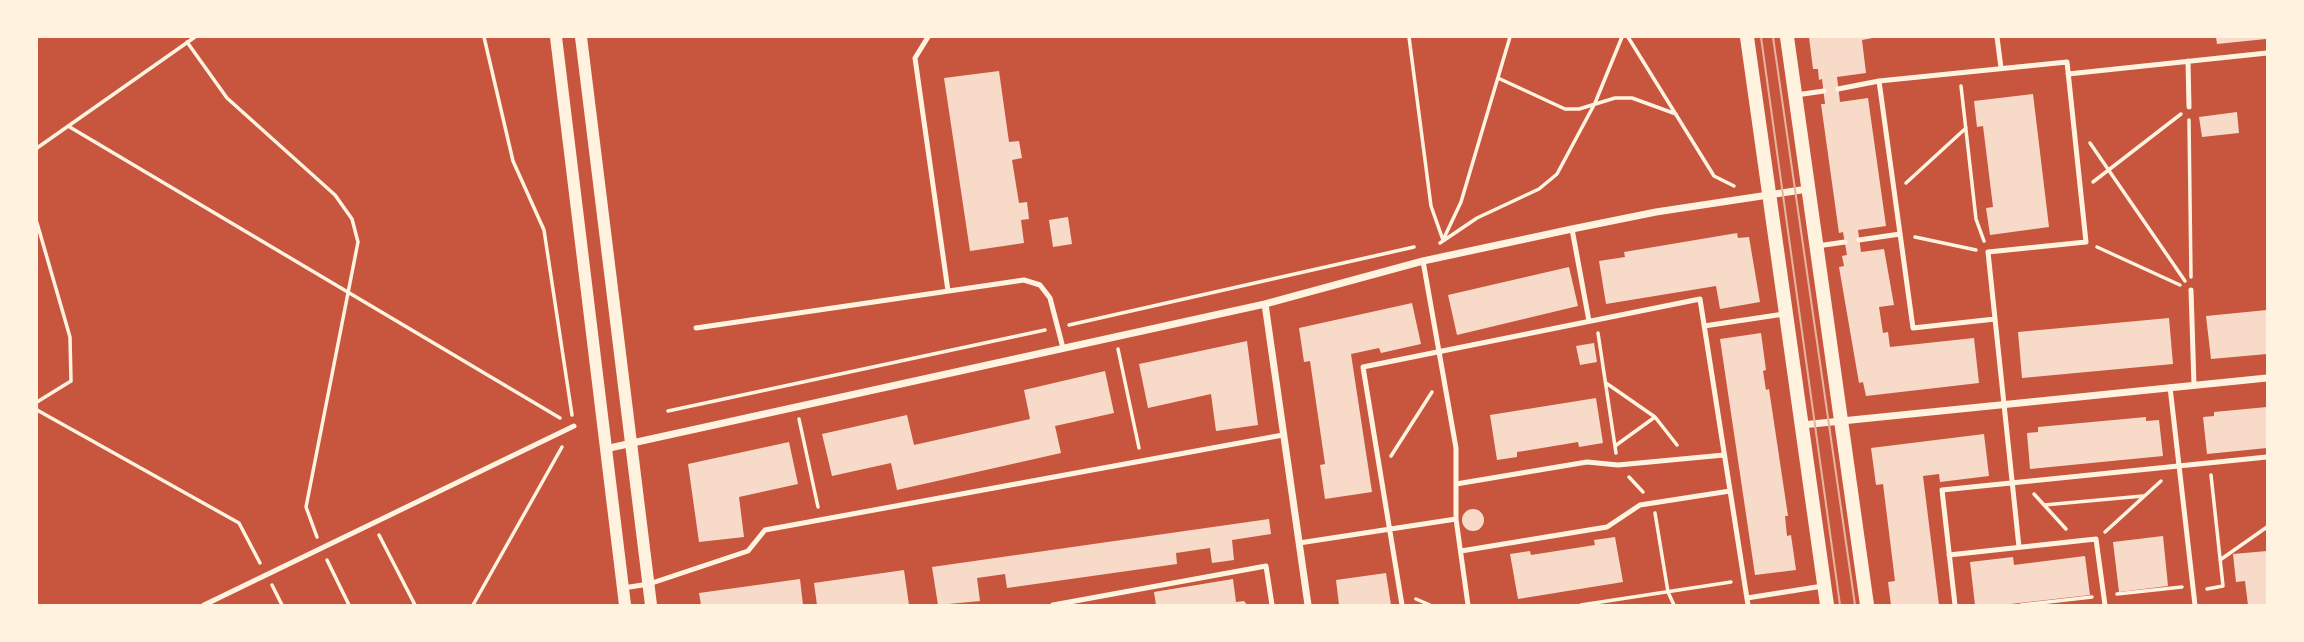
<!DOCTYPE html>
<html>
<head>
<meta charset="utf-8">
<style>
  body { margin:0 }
  #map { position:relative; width:2304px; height:642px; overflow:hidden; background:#c8553d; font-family:"Roboto Condensed",sans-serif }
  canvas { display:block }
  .frame { position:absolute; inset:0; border:38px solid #fff3e0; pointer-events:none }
</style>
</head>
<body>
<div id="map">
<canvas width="2304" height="642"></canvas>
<div class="frame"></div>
</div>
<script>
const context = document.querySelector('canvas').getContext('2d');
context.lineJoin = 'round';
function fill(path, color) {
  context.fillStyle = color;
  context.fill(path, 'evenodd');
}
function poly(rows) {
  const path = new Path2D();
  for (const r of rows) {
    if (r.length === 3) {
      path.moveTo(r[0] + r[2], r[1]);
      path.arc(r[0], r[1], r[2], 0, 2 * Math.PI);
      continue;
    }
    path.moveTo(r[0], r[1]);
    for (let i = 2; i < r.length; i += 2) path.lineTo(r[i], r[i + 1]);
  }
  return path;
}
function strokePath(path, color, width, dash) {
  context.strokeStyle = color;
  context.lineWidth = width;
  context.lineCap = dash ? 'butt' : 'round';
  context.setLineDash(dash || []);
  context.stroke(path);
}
const building = poly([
  [1809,37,1878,37,1862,40,1866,73,1837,77,1840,102,1868,98,1886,226,1858,230,1861,252,1884,249,1894,305,1879,307,1883,333,1888,332,1890,347,1974,338,1979,383,1866,396,1863,382,1859,383,1839,267,1844,266,1842,256,1847,255,1843,232,1839,233,1821,104,1825,104,1822,79,1819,80,1818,69,1813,69],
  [2216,37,2266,37,2266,39,2217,44],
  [999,71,1009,142,1019,141,1022,158,1012,160,1019,203,1027,202,1029,219,1021,220,1024,243,970,251,944,78],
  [2033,94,2049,227,1990,235,1986,208,1993,207,1983,126,1977,127,1974,101],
  [2237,112,2239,133,2202,137,2199,117],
  [1068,217,1072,244,1053,247,1049,220],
  [1737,233,1738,238,1749,237,1760,302,1720,309,1716,286,1606,304,1599,261,1625,257,1624,252],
  [1569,267,1578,306,1457,335,1448,295],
  [1412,303,1421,344,1381,353,1379,348,1351,354,1372,492,1325,499,1320,465,1325,464,1310,361,1304,362,1299,328],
  [2267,310,2267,354,2211,359,2206,316],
  [2169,318,2173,364,2022,378,2018,332],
  [1761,333,1766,370,1763,371,1766,390,1769,389,1788,516,1785,516,1787,536,1791,535,1796,570,1755,575,1720,339],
  [1247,341,1258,425,1216,431,1211,394,1148,408,1139,364],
  [1594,343,1597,362,1580,365,1576,346],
  [1105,371,1114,413,1055,426,1061,453,897,490,891,463,832,476,822,434,907,415,914,445,1030,419,1024,390],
  [1596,398,1603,443,1579,447,1578,442,1524,451,1517,452,1517,457,1497,460,1490,415],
  [2267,407,2267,448,2207,454,2203,417,2214,416,2214,412],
  [2146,417,2146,421,2159,420,2163,456,2030,469,2027,433,2038,432,2038,427],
  [1984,434,1989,476,1940,482,1939,474,1923,476,1939,605,1891,605,1888,582,1895,581,1883,484,1876,485,1871,448],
  [789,442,798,484,739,497,744,537,699,542,688,464],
  [1473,520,11],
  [1269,519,1271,534,1232,540,1234,560,1212,563,1210,548,1176,553,1177,564,1007,588,1005,574,977,578,980,601,938,605,932,567],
  [2163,536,2168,586,2119,592,2113,542],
  [1615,537,1623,582,1518,599,1510,554,1530,551,1531,555,1595,545,1594,540],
  [2267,551,2267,605,2248,605,2245,581,2236,582,2233,554],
  [2085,556,2090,595,2002,605,1975,605,1970,562,2013,557,2014,565],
  [904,570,909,605,817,605,814,583],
  [1386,573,1391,605,1339,605,1336,580],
  [800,579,803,605,701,605,699,593],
  [1233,579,1236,602,1244,601,1247,605,1156,605,1154,592]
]);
const path = poly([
  [484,37,513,161,544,230,572,415],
  [1409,37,1431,206,1443,240],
  [1628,37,1714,176,1734,186],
  [187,42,227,98,335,195,352,219,358,242,306,507,317,537],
  [1498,78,1565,109,1579,109,1615,98,1632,98,1676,114],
  [1961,86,1976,219,1984,241],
  [2189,120,2191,277],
  [68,126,560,418],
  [2090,143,2185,281],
  [37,148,195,37],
  [2093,182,2181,114],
  [1906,183,1966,128],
  [37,223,70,337,71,381,37,402],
  [1915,237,1976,250],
  [1444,238,1461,202,1510,37],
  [1440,243,1477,218,1539,189,1557,174,1595,103,1622,37],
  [2097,247,2180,285],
  [1069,325,1414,247],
  [1598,333,1616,453],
  [1118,349,1139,448],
  [1606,383,1655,417,1677,445],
  [37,410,239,523,260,563],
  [668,411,1045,330],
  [799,419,818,507],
  [1615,446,1655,417],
  [1391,456,1432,392],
  [1629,477,1643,492],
  [2034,494,2066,529],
  [2044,505,2143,496],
  [1655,513,1668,592,1674,605],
  [2105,532,2161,481],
  [379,535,415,605],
  [327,560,349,605],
  [2220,560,2267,527],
  [272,585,282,605],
  [2207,589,2223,586,2211,475],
  [2117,594,2182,587],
  [1416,599,1430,605],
  [473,605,562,447],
  [1581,605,1731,582],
  [2021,605,2092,597]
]);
const service = poly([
  [928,37,915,58,948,291],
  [1997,37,2001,68],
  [2188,61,2189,107],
  [2068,74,2267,53],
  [1879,81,1913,328,1995,319],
  [1838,89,1879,81,2067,62,2086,242,1988,252,2019,547],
  [1796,95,1824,91],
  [1572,229,1589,321],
  [1859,240,1900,234],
  [1817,246,1845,242],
  [1423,261,1456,448,1456,519,1468,605],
  [2191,290,2194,385],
  [1704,326,1784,314],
  [696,328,1024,280,1040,285,1050,298,1063,348],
  [2170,387,2195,605],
  [1456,484,1587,462,1618,465,1724,455],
  [1299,543,1456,519],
  [1461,551,1607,527,1640,505,1730,491],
  [1949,555,2096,539,2105,605],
  [623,588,649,584,748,551,765,530,1283,435],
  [1747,598,1823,586],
  [204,605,574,426],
  [1053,605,1266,566,1272,605],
  [1402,605,1363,367,1700,299,1748,605],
  [1955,605,1942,490,2267,457]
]);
const minor = poly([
  [1265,304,1308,605],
  [1802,425,2267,378],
  [605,449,1265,304,1423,261,1572,229,1656,212,1808,189]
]);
const tertiary = poly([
  [556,37,625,605],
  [581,37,651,605]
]);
const secondary = poly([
  [1747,37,1827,605],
  [1787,37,1867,605]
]);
const tram = poly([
  [1761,37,1840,605],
  [1773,37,1855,605]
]);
fill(building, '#f7dbc8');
strokePath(path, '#fff3e0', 3.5);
strokePath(service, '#fff3e0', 5);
strokePath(minor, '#fff3e0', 7);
strokePath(tertiary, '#fff3e0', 12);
strokePath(secondary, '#fff3e0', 14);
strokePath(tram, '#e9b49f', 2);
</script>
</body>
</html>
